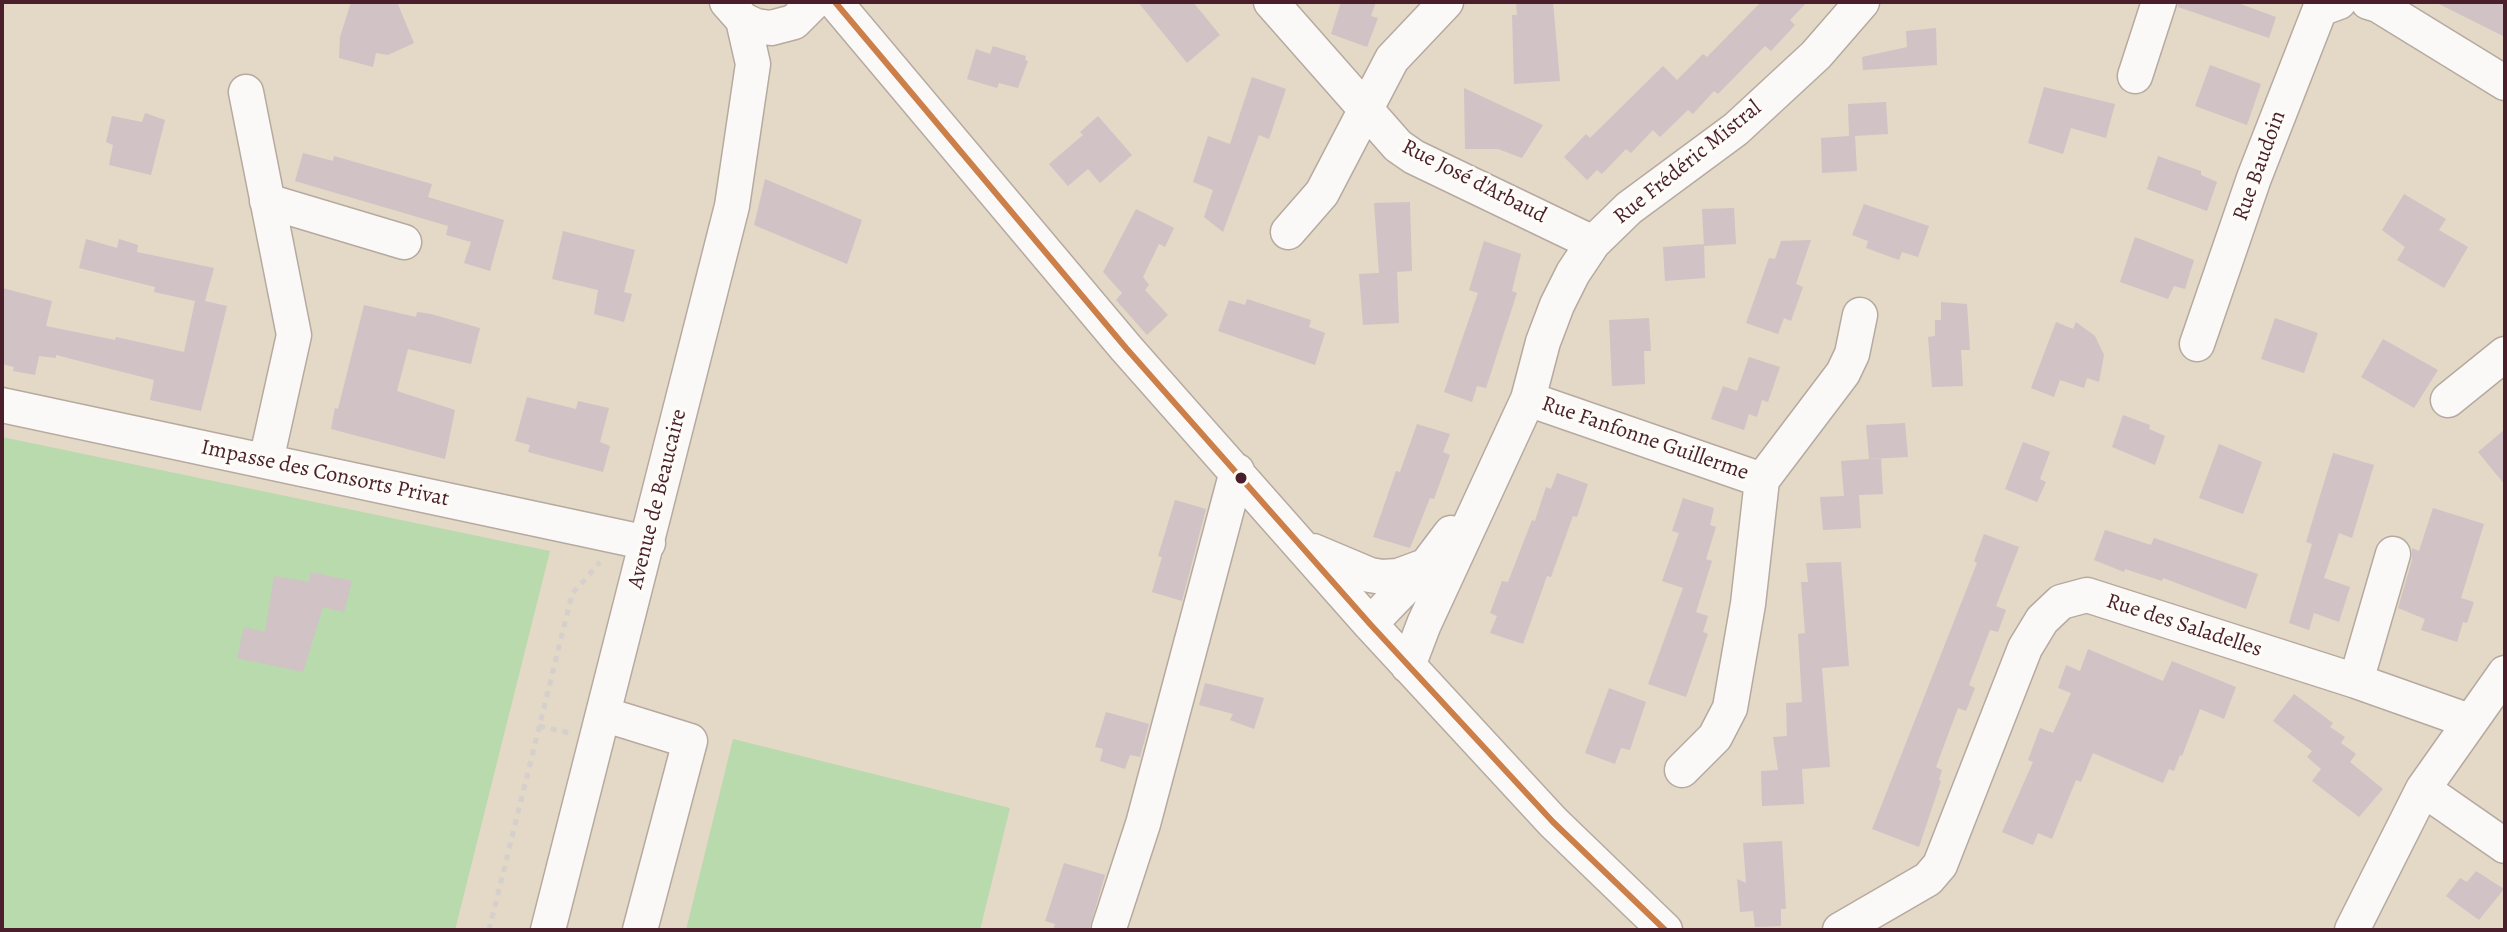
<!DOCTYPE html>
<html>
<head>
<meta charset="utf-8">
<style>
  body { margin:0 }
  #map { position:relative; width:2507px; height:932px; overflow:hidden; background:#e4d8c7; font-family:Alegreya,serif }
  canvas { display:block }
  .frame { position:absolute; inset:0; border:4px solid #4a1f2b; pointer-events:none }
</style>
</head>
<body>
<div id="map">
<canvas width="2507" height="932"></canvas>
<div class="frame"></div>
</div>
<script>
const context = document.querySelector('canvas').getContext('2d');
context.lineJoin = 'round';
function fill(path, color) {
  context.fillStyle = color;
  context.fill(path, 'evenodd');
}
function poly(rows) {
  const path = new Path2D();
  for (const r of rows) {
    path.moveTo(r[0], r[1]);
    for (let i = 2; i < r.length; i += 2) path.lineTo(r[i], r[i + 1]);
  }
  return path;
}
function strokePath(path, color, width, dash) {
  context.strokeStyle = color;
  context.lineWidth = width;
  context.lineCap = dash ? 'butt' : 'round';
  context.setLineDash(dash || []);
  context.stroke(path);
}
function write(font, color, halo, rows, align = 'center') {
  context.font = font + ' Alegreya,serif';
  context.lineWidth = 7;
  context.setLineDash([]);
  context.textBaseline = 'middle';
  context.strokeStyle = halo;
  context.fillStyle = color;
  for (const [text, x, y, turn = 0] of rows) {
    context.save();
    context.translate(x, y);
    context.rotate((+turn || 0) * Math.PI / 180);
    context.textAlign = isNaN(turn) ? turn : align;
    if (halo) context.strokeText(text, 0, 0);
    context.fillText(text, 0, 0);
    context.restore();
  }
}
const green = poly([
  [2,437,550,551,455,930,2,930],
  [733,739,1010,808,980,930,686,930]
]);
const building = poly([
  [351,2,397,2,414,43,388,55,376,53,373,67,339,58,340,37],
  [1138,2,1193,2,1220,35,1187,63],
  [1341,2,1376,2,1371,16,1378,18,1367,47,1331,34],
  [1516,2,1553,2,1560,81,1514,84,1512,15,1517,15],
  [1761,2,1807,2,1790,20,1795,25,1771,51,1765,46,1718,94,1714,91,1693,114,1688,110,1660,137,1653,130,1631,153,1626,149,1602,174,1597,170,1587,180,1564,157,1586,134,1590,138,1663,66,1677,80,1703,54,1707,57],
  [2178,2,2235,2,2276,17,2269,38,2178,7],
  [2435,2,2505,2,2505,37],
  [1936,28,1937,65,1863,70,1862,57,1907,47,1906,31],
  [993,46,1026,56,1025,60,1028,61,1018,88,999,83,997,88,967,79,976,49,990,54],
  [2210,65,2261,84,2247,125,2195,106],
  [1252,77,1286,89,1269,139,1259,135,1223,232,1204,217,1213,190,1193,182,1208,136,1230,144],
  [2044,87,2115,104,2106,138,2071,128,2063,154,2028,143],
  [1464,88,1543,125,1522,158,1498,149,1465,149],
  [1886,102,1888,134,1855,136,1857,171,1822,173,1821,138,1849,136,1848,104],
  [145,113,165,120,151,175,109,165,113,145,106,142,112,116,142,122],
  [1098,116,1132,155,1100,183,1088,169,1068,186,1049,164,1083,135,1080,132],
  [303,153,333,161,334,156,432,184,428,197,504,220,490,271,464,263,471,242,446,235,448,226,295,181],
  [2158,156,2201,171,2201,175,2217,182,2207,211,2147,189],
  [765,179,862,220,847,264,754,225],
  [2404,194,2446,219,2439,230,2468,247,2444,288,2397,260,2405,247,2382,230],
  [1410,202,1412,271,1379,273,1374,203],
  [1864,204,1929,226,1918,257,1902,252,1899,260,1866,248,1868,241,1852,235],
  [1734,208,1736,244,1704,246,1702,209],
  [1136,209,1174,228,1165,247,1159,244,1143,277,1149,285,1145,290,1168,315,1147,335,1116,300,1122,293,1103,272],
  [563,231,635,250,624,292,632,294,624,322,594,314,598,290,552,279],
  [2135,237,2194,260,2185,289,2174,286,2168,299,2120,282],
  [86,239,117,248,119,239,138,245,137,252,214,268,205,301,227,306,201,411,150,400,154,380,56,355,56,358,39,356,35,375,13,371,14,367,2,364,2,288,52,301,46,326,115,340,116,337,184,352,195,301,154,292,155,287,79,268],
  [1811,240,1796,284,1803,287,1791,321,1784,318,1778,334,1746,323,1769,258,1775,259,1781,241],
  [1484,241,1521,254,1512,291,1517,293,1486,388,1477,386,1472,402,1444,392,1478,293,1469,290],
  [1704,244,1705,278,1665,281,1663,247],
  [1397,272,1399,323,1363,325,1359,274],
  [1247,299,1311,320,1309,327,1325,333,1315,365,1218,331,1229,300,1245,305],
  [1941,302,1967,304,1970,350,1961,350,1963,386,1932,387,1928,337,1935,336,1935,320,1941,320],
  [364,305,416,317,417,312,431,314,480,328,471,364,408,349,397,391,455,410,445,459,331,429,335,408,338,409],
  [1649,318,1651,351,1644,351,1645,384,1612,386,1609,320],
  [2275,318,2318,333,2304,373,2261,359],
  [2056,322,2073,329,2076,322,2095,336,2104,355,2099,382,2087,378,2084,388,2060,380,2054,397,2031,388],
  [2383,339,2438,370,2414,408,2361,377],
  [1749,357,1780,367,1768,402,1762,400,1757,417,1749,414,1744,430,1711,419,1723,386,1737,391],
  [527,397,576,409,578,401,609,408,600,442,610,446,603,472,528,452,530,445,515,441],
  [2123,415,2150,425,2149,429,2165,436,2155,465,2112,447],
  [1905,423,1908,457,1869,459,1866,425],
  [1417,424,1450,434,1443,452,1450,455,1434,499,1430,498,1410,548,1373,537,1396,471,1400,472],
  [2505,429,2505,485,2478,452],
  [2023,442,2050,452,2040,479,2046,482,2037,502,2005,489],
  [2219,444,2262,462,2243,514,2199,498],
  [2333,453,2374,465,2352,538,2339,533,2324,578,2350,587,2339,622,2314,613,2309,630,2289,623,2312,544,2306,542],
  [1881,458,1883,494,1859,495,1861,528,1823,530,1820,497,1844,496,1841,461],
  [1557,473,1588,484,1577,517,1573,516,1551,577,1547,576,1523,644,1490,633,1497,616,1490,613,1502,581,1508,582,1532,520,1535,521,1546,487,1551,489],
  [1683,498,1714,508,1710,525,1716,527,1706,559,1712,561,1696,612,1708,616,1703,632,1708,634,1686,697,1648,684,1683,588,1662,581,1679,533,1672,531],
  [1175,500,1206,509,1182,601,1152,592,1162,557,1158,556],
  [2433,508,2484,524,2461,598,2474,602,2467,623,2463,622,2457,642,2421,630,2425,619,2398,608,2412,560,2412,548,2419,551],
  [2105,530,2151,545,2154,538,2258,574,2246,609,2163,578,2162,581,2125,569,2124,572,2094,560],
  [1984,534,2019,547,1996,606,2006,610,1998,632,1990,630,1969,685,1975,688,1966,711,1958,708,1936,767,1942,770,1939,780,1941,781,1919,847,1872,829,1977,563,1974,561],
  [1841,562,1849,666,1822,668,1830,767,1802,769,1804,804,1762,806,1761,771,1778,770,1773,737,1787,736,1786,703,1802,702,1798,634,1805,633,1801,582,1808,582,1806,563],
  [311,572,352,581,344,612,323,607,303,672,237,658,244,627,265,632,274,576,309,582],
  [2088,649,2163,681,2172,661,2236,687,2224,719,2200,709,2182,756,2180,755,2174,771,2169,769,2163,783,2093,753,2081,782,2076,780,2052,839,2038,833,2033,845,2002,832,2033,762,2028,760,2040,728,2053,733,2071,693,2058,688,2066,665,2080,671],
  [1205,683,1264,698,1254,729,1230,720,1233,714,1199,705],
  [1609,688,1646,702,1630,750,1621,748,1615,764,1585,753],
  [2294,694,2333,723,2330,727,2345,737,2341,743,2356,754,2350,762,2383,789,2359,817,2312,781,2321,769,2307,757,2312,751,2273,721],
  [1106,712,1149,724,1140,757,1130,755,1125,769,1100,761,1103,749,1095,747],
  [1782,841,1786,909,1781,909,1781,926,1755,927,1753,911,1740,912,1737,879,1746,883,1743,843],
  [1064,863,1105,875,1089,930,1053,930,1055,924,1045,921],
  [2476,871,2504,889,2479,920,2446,896,2460,878,2467,882]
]);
const path = poly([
  [539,726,570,733],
  [489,930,572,594,600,562]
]);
const minor = poly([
  [727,2,743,20,756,26,771,28,794,22,814,2],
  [835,2,1126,348,1370,624,1553,822,1665,930],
  [1271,2,1398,146,1414,157,1593,243],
  [2368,2,2378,5,2505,83],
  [2135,76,2159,2],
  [246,92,294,335,266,461],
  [267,201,404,242],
  [1288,232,1322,193,1392,59,1446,2],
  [2197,344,2254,178,2320,9,2339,2],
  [1528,399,1762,480],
  [2448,400,2505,354],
  [2,405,648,543],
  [1313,551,1370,575,1382,577,1398,576,1425,566],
  [1370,624,1426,566,1451,533],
  [1408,666,1424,624,1528,399,1543,342,1557,305,1573,273,1593,243,1629,208,1736,129,1816,55,1862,2],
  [2356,681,2393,554],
  [603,714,690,741,640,930],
  [1682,770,1715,737,1730,708,1748,604,1762,480,1843,373,1852,354,1860,315],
  [2423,789,2505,846],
  [1109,928,1143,824,1237,471],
  [548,930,732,206,753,64,743,20],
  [1840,930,1928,879,1940,865,2025,648,2042,620,2061,602,2087,595,2356,681,2469,721],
  [2352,930,2423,789,2505,673]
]);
const bus1 = poly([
  [835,2,1126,348,1370,624,1553,822,1665,930]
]);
const markers = [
  [1241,478,7,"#4a1f2b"]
];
const streetNames = [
  ["Rue Frédéric Mistral",1688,163,-39],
  ["Rue Baudoin",2260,166,-70],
  ["Rue José d'Arbaud",1474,182,27],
  ["Rue Fanfonne Guillerme",1645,439,19],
  ["Impasse des Consorts Privat",325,474,12],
  ["Avenue de Beaucaire",658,499,-76],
  ["Rue des Saladelles",2184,626,18]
];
fill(green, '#b8daac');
fill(building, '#d0c2c5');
strokePath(minor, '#b6aaa0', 37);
strokePath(path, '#d5d0cc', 5, [6, 6]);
strokePath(minor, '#fbf9f7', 34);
strokePath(bus1, '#cc7f48', 6);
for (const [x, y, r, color] of markers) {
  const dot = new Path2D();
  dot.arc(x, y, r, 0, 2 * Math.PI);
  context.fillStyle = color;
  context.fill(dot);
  strokePath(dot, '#fdfcf7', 3);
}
write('22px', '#4a1f2b', '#fdfcf7', streetNames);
</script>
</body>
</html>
